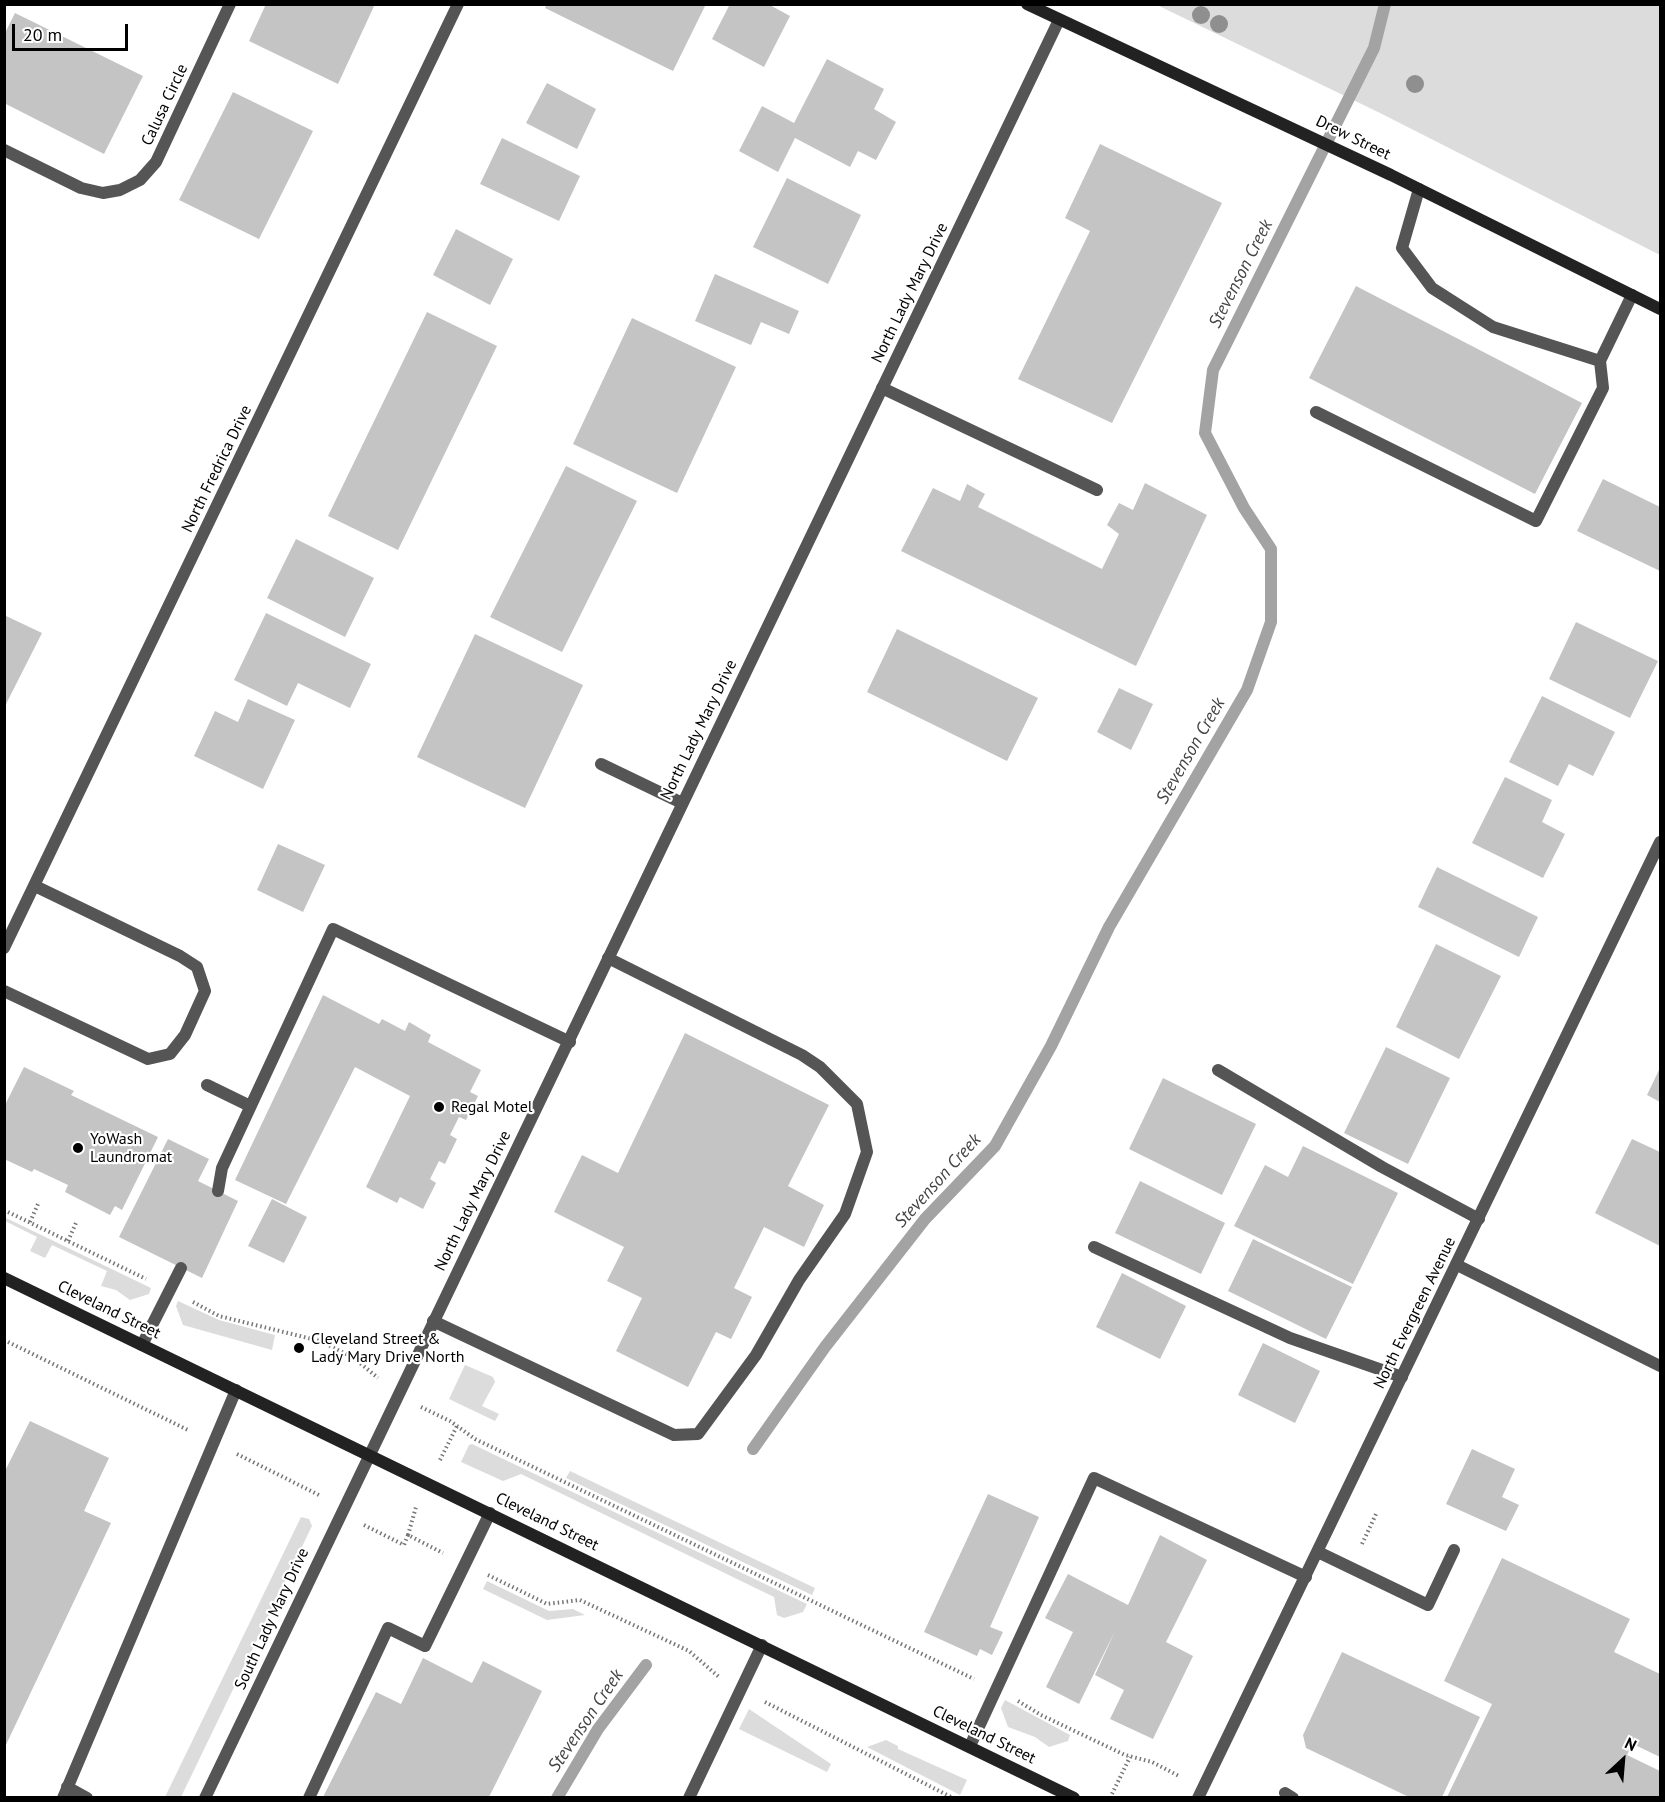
<!DOCTYPE html>
<html>
<head>
<meta charset="utf-8">
<style>
  body { margin:0 }
  #map { position:relative; width:1665px; height:1802px; overflow:hidden; background:#fff; font-family:"PT Sans",sans-serif }
  canvas { display:block }
  .frame { position:absolute; inset:0; border:6px solid #000; pointer-events:none }
  .north { position:absolute; left:1593px; top:1730px; width:60px; height:60px; -webkit-text-stroke:4px #fff; paint-order:stroke; rotate:26deg; font-size:16px; font-weight:700; line-height:24px; text-align:center; color:#000 }
  .north::after { content:''; display:block; margin:auto; width:21px; height:27px; background:#000; clip-path:polygon(50% 0,100% 100%,50% 72%,0 100%) }
  .scale { position:absolute; left:12px; top:24px; width:116px; height:27px; box-sizing:border-box; border:3px solid #000; border-top:0; padding-left:8px; font-size:18px; line-height:21px; white-space:nowrap; color:#000; -webkit-text-stroke:4px #fff; paint-order:stroke }
</style>
</head>
<body>
<div id="map">
<canvas width="1665" height="1802"></canvas>
<div class="frame"></div>
<div class="north">N</div>
<div class="scale">20 m</div>
</div>
<script>
const context = document.querySelector('canvas').getContext('2d');
context.lineJoin = 'round';
function fill(path, color) {
  context.fillStyle = color;
  context.fill(path, 'evenodd');
}
function poly(rows) {
  const path = new Path2D();
  for (const r of rows) {
    path.moveTo(r[0], r[1]);
    for (let i = 2; i < r.length; i += 2) path.lineTo(r[i], r[i + 1]);
  }
  return path;
}
function strokePath(path, color, width, dash) {
  context.strokeStyle = color;
  context.lineWidth = width;
  context.lineCap = dash ? 'butt' : 'round';
  context.setLineDash(dash || []);
  context.stroke(path);
}
function write(font, color, halo, rows, align = 'center') {
  context.font = font + ' "PT Sans",sans-serif';
  context.lineWidth = 4.5;
  context.setLineDash([]);
  context.textBaseline = 'middle';
  context.strokeStyle = halo;
  context.fillStyle = color;
  for (const [text, x, y, turn = 0] of rows) {
    context.save();
    context.translate(x, y);
    context.rotate((+turn || 0) * Math.PI / 180);
    context.textAlign = isNaN(turn) ? turn : align;
    if (halo) context.strokeText(text, 0, 0);
    context.fillText(text, 0, 0);
    context.restore();
  }
}
const green = poly([
  [1157,5,1660,5,1660,255,1380,113],
  [4,1217,151,1288,149,1294,130,1300,116,1290,101,1286,107,1271,52,1245,45,1258,30,1251,37,1237,5,1221],
  [178,1301,219,1320,275,1335,272,1350,183,1325,176,1306],
  [465,1365,493,1377,495,1382,482,1406,499,1414,495,1421,449,1399],
  [472,1444,807,1604,803,1612,784,1618,777,1615,774,1597,521,1474,503,1481,461,1462,469,1445],
  [570,1471,815,1588,812,1595,566,1478],
  [301,1517,309,1519,312,1526,181,1797,165,1797],
  [487,1581,549,1611,573,1609,585,1615,547,1620,483,1589],
  [1005,1700,1070,1735,1068,1741,1049,1747,1035,1737,1008,1727,1001,1708],
  [749,1709,831,1764,827,1772,739,1729],
  [886,1740,898,1746,898,1749,967,1780,960,1795,867,1747]
]);
const stream = poly([
  [753,1449,825,1347,925,1219,995,1146,1051,1046,1109,927,1247,690,1271,622,1271,549,1244,508,1205,433,1213,370,1374,48,1385,4],
  [557,1798,598,1729,646,1665]
]);
const building = poly([
  [266,4,375,4,338,84,249,41],
  [547,4,706,4,673,71,545,8],
  [730,4,768,4,790,16,764,67,712,39],
  [15,13,143,76,104,154,4,103,4,35],
  [827,59,884,89,874,109,896,122,876,160,858,151,850,167,795,138,778,172,739,151,762,106,794,123],
  [547,83,596,109,577,149,526,123],
  [233,92,313,131,259,239,179,200],
  [502,138,580,176,559,221,480,184],
  [1100,144,1222,203,1112,423,1018,379,1090,231,1065,218],
  [787,178,861,215,828,284,753,247],
  [456,229,513,259,490,305,433,275],
  [715,274,799,311,789,334,761,322,751,345,695,321],
  [1356,286,1582,403,1535,494,1309,378],
  [427,312,497,346,398,550,328,516],
  [632,318,736,367,677,493,573,444],
  [566,466,637,501,562,652,490,617],
  [1603,479,1660,507,1660,571,1577,531],
  [1145,483,1207,515,1136,666,901,551,933,488,960,501,967,484,985,494,978,507,1102,569,1119,534,1107,525,1119,503,1133,510],
  [296,539,374,578,345,637,267,598],
  [266,613,371,664,350,708,298,683,287,706,234,680],
  [4,615,42,633,4,708],
  [1576,622,1658,661,1630,718,1549,679],
  [897,629,1038,698,1007,761,867,692],
  [475,634,583,685,525,808,417,757],
  [1119,688,1153,704,1131,750,1097,732],
  [1542,696,1615,732,1593,776,1569,764,1558,786,1509,762],
  [248,699,295,720,263,789,194,756,215,711,238,722],
  [1505,777,1552,800,1542,822,1565,834,1543,878,1472,843],
  [278,844,325,865,303,912,257,890],
  [1437,867,1538,917,1519,957,1418,907],
  [1436,944,1501,976,1459,1059,1396,1027],
  [323,995,379,1024,382,1019,405,1031,409,1022,431,1035,428,1042,481,1070,470,1092,478,1096,466,1120,459,1117,450,1135,457,1139,445,1164,439,1161,430,1179,436,1183,423,1209,400,1197,397,1203,366,1187,410,1096,355,1067,286,1204,235,1180],
  [685,1033,829,1105,788,1186,824,1205,804,1247,764,1227,734,1288,752,1297,731,1339,716,1332,688,1387,616,1351,642,1298,607,1281,624,1247,554,1212,582,1155,618,1173],
  [1386,1047,1450,1078,1408,1164,1344,1133],
  [24,1067,74,1091,71,1095,158,1137,122,1210,115,1206,110,1215,65,1192,68,1185,34,1169,32,1172,4,1159,4,1107],
  [1660,1068,1660,1102,1647,1095],
  [1163,1078,1256,1124,1222,1195,1129,1149],
  [168,1139,209,1159,198,1181,238,1201,202,1278,119,1237],
  [1632,1139,1660,1152,1660,1246,1595,1213],
  [1303,1146,1398,1193,1353,1284,1234,1226,1265,1165,1288,1177],
  [1140,1181,1225,1223,1201,1274,1115,1233],
  [272,1199,307,1217,284,1263,248,1246],
  [1253,1239,1352,1287,1326,1339,1228,1291],
  [1122,1273,1186,1306,1160,1359,1096,1327],
  [1263,1343,1320,1371,1295,1423,1238,1395],
  [30,1421,109,1458,84,1511,111,1523,4,1749,4,1473],
  [1472,1449,1515,1469,1502,1497,1519,1505,1506,1531,1446,1504],
  [988,1494,1039,1517,990,1627,1003,1632,992,1655,980,1649,977,1656,924,1632],
  [1160,1535,1207,1560,1166,1642,1193,1656,1153,1739,1110,1719,1124,1690,1095,1675,1115,1631,1079,1704,1046,1687,1073,1632,1045,1618,1068,1574,1128,1605],
  [1502,1558,1630,1619,1614,1652,1660,1674,1660,1757,1633,1744,1627,1755,1660,1771,1660,1797,1447,1797,1492,1704,1444,1681],
  [1342,1652,1480,1717,1442,1797,1409,1797,1306,1748,1303,1735],
  [423,1658,472,1683,483,1661,542,1691,489,1797,323,1797,376,1692,401,1704]
]);
const path = poly([
  [4,1210,146,1279],
  [30,1222,38,1204],
  [68,1241,76,1223],
  [193,1302,219,1316,320,1341,354,1358,378,1378],
  [4,1340,190,1431],
  [421,1407,450,1421,475,1439,974,1679],
  [237,1454,321,1496],
  [440,1460,457,1426],
  [364,1525,404,1545,408,1535,443,1553],
  [408,1535,416,1507],
  [1362,1544,1377,1512],
  [488,1575,547,1604,580,1600,689,1651,719,1677],
  [1018,1701,1041,1715,1125,1755,1152,1762,1179,1776],
  [765,1702,953,1798],
  [1110,1798,1130,1757]
]);
const lane = poly([
  [1419,189,1402,248,1432,288,1493,327,1600,361,1632,295],
  [882,388,1097,490],
  [1316,412,1536,521,1603,388,1600,361],
  [601,764,682,803],
  [4,991,148,1059,170,1054,185,1035,205,991,197,967,180,956,35,886],
  [1218,1070,1382,1167,1479,1219],
  [207,1085,250,1106],
  [218,1191,222,1168,333,929,570,1042],
  [1094,1247,1290,1338,1402,1377],
  [1457,1265,1660,1366],
  [433,1321,674,1435,698,1434,756,1355,799,1280,845,1214,867,1152,857,1104,820,1067,802,1055,608,958],
  [142,1345,181,1268],
  [1318,1552,1428,1605,1454,1550],
  [970,1746,1094,1478,1306,1577],
  [67,1787,87,1798],
  [1285,1793,1293,1798],
  [63,1798,236,1390],
  [309,1798,388,1628,425,1646,490,1513],
  [689,1798,762,1645]
]);
const street = poly([
  [4,150,81,188,103,193,120,190,140,180,156,162,230,4],
  [4,948,458,4],
  [205,1798,1059,20],
  [1198,1798,1660,842]
]);
const secondary = poly([
  [1027,4,1391,175,1660,309],
  [4,1278,1074,1798]
]);
const trees = [
  [1201,15],
  [1219,24],
  [1415,84]
];
const markers = [
  [439,1107,6,"#000"],
  [78,1148,6,"#000"],
  [299,1348,6,"#000"]
];
const streetNames = [
  ["Calusa Circle",165,105,-65],
  ["Drew Street",1353,138,26],
  ["North Lady Mary Drive",910,293,-64],
  ["North Fredrica Drive",217,469,-64],
  ["North Lady Mary Drive",699,730,-64],
  ["North Lady Mary Drive",473,1201,-64],
  ["Cleveland Street",109,1310,26],
  ["North Evergreen Avenue",1415,1313,-64],
  ["Cleveland Street",547,1522,26],
  ["South Lady Mary Drive",272,1619,-65],
  ["Cleveland Street",984,1735,26]
];
const poiNames = [
  ["Regal Motel",451,1107],
  ["YoWash",90,1139],
  ["Laundromat",90,1157],
  ["Cleveland Street &",311,1339],
  ["Lady Mary Drive North",311,1357]
];
const waterNames = [
  ["Stevenson Creek",1241,274,-63],
  ["Stevenson Creek",1191,751,-60],
  ["Stevenson Creek",938,1181,-48],
  ["Stevenson Creek",586,1721,-56]
];
fill(green, '#dcdcdc');
strokePath(stream, '#a3a3a3', 12);
fill(building, '#c4c4c4');
strokePath(path, '#777', 4, [1.5, 3]);
strokePath(lane, '#555', 12);
strokePath(street, '#555', 12);
strokePath(secondary, '#222', 12);
context.fillStyle = '#8f8f8f';
for (const [x, y] of trees) {
  context.beginPath();
  context.arc(x, y, 9, 0, 2 * Math.PI);
  context.fill();
}
for (const [x, y, r, color] of markers) {
  const dot = new Path2D();
  dot.arc(x, y, r, 0, 2 * Math.PI);
  context.fillStyle = color;
  context.fill(dot);
  strokePath(dot, '#fff', 2);
}
write('16px', '#000', '#fff', streetNames);
write('16px', '#000', '#fff', poiNames, 'left');
write('italic 18px', '#444', '#fff', waterNames);
</script>
</body>
</html>
